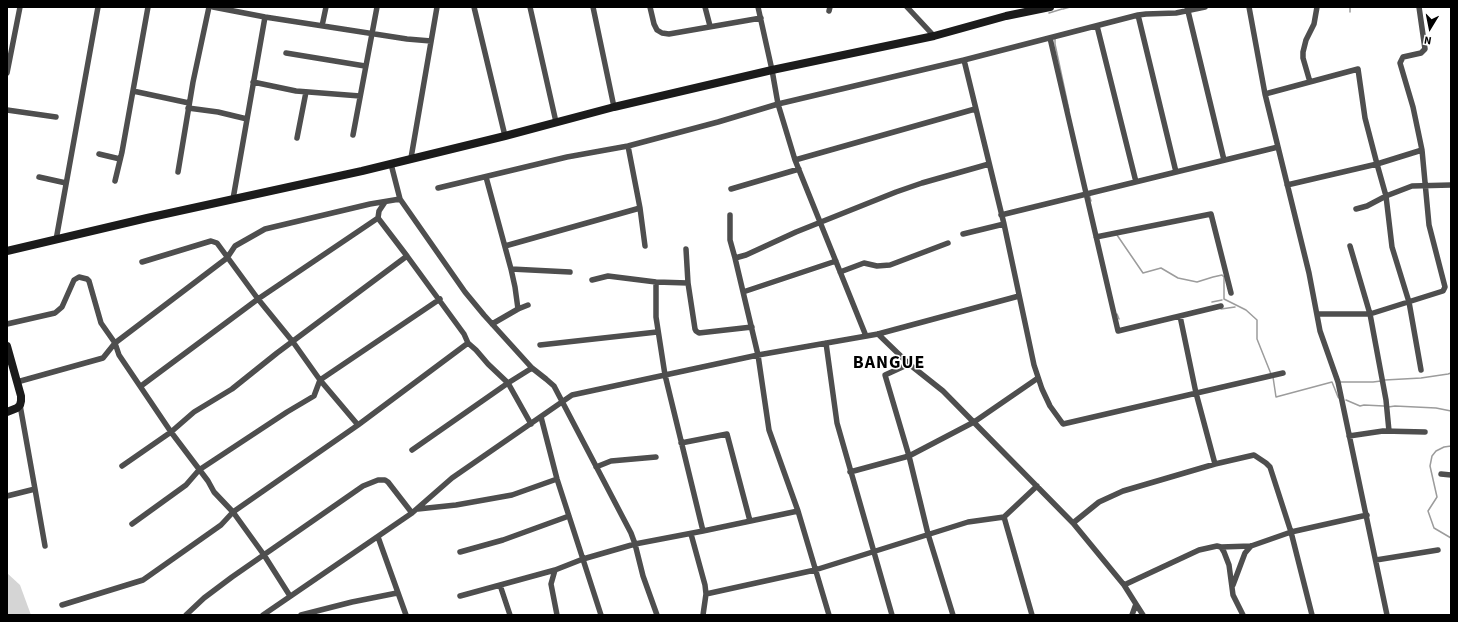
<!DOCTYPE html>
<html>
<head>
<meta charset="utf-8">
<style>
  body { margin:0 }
  #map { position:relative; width:1458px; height:622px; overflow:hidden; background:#fff; font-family:"Source Sans 3",sans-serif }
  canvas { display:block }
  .frame { position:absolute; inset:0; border:8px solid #000; pointer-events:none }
  .north { position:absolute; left:1410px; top:8px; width:40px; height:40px; -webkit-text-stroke:3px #fff; paint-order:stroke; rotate:190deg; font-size:11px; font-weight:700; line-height:16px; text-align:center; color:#000 }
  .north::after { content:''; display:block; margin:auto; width:14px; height:18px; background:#000; clip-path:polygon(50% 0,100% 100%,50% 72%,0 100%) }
</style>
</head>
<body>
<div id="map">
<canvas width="1458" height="622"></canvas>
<div class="frame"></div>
<div class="north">N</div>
</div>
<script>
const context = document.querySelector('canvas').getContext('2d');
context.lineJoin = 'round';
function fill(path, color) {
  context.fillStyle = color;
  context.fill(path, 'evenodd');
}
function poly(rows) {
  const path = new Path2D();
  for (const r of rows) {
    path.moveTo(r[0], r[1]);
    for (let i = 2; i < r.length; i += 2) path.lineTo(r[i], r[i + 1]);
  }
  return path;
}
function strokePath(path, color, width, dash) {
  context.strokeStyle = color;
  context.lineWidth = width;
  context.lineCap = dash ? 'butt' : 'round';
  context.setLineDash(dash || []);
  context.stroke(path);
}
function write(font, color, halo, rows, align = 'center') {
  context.font = font + ' "Source Sans 3",sans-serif';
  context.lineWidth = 3;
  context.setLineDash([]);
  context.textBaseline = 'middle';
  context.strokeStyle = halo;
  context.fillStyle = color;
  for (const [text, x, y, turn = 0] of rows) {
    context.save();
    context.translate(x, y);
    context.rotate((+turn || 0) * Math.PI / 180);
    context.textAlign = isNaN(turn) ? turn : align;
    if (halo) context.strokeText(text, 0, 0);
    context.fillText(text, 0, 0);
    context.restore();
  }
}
const green = poly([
  [7,573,20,585,31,615,7,615]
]);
const stream = poly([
  [1350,7,1350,12],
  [1063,9,1070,7],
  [1049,13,1062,9],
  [1055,39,1055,44,1069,110],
  [1089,194,1091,201],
  [1117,235,1143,273,1161,268,1178,278,1197,282,1213,277,1222,275,1224,277,1224,299,1246,310,1257,320,1257,339,1271,374],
  [1212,302,1222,300],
  [1221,309,1235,307],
  [1117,314,1119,319],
  [1273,377,1276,397,1332,382,1338,397,1340,399],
  [1385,380,1421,378,1448,374,1451,373],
  [1341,382,1373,382,1381,381],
  [1346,400,1360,406,1364,405,1384,406],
  [1388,407,1395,406,1436,408,1451,411],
  [1451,446,1444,447,1436,451,1432,456,1430,466,1437,497,1428,511,1434,528,1451,538]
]);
const minor = poly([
  [213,7,265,17,407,39,431,41],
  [474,7,505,136],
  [530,7,556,122],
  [593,7,614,107],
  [650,7,654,24,657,30,662,33,669,34,761,18],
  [705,7,710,26],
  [758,7,772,70,778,104,795,160,866,336],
  [907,7,934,36],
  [1187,7,1224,160],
  [1249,7,1265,94,1309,273,1320,331,1338,382,1387,615],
  [829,11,830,7],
  [1138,15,1176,172],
  [322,26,326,7],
  [1097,26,1136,182],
  [1050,38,1118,331,1221,306],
  [286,53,365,66],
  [964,60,1004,224,1034,365,1042,389,1050,406,1063,424,1283,373],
  [7,73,20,7],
  [253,82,296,91,360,96],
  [1310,82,1303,58,1303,52,1306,40,1314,24,1317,7],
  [133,91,189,103],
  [1265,94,1358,69,1365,118,1377,164,1422,150],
  [188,108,218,112,247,119],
  [7,110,56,117],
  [353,135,377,7],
  [297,138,306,92],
  [628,146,640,208,645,246],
  [99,154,120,159],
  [411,158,437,7],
  [795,160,975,109],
  [391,164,400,199,465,292,484,315,532,368],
  [178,172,193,82,209,7],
  [39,177,66,183],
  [486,177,511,269,515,287,518,309],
  [115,181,122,152,148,7],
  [1287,185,1377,164,1386,196,1392,247,1409,302,1421,370],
  [438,188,567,157,628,146,718,122,778,104,964,60,1138,15,1146,14,1176,13,1205,7],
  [731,189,799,169],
  [233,199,265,17],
  [1356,209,1367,206,1386,196,1412,186,1451,185],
  [730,215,730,240,735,258],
  [1001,215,1278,147],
  [963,234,1004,224],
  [1096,237,1211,214,1231,293],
  [56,240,98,7],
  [505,246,640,208],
  [1350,246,1370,314,1386,400,1389,431],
  [686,249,688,283,695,329,696,331,699,333,752,327],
  [407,256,464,334,468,343,476,350,488,364,508,383,531,424],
  [142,262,211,241,217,243,258,299,293,342,320,380,358,425],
  [511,269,570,272],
  [840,272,864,263,877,266,890,265,948,243],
  [592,280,608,276,656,282,688,283],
  [656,282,656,317,665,375,703,531],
  [743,292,836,261],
  [1317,314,1370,314,1443,291,1445,287,1429,225,1422,150,1413,107,1400,63,1403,57,1421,53,1425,49,1419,7],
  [1180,316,1196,393,1215,464],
  [7,324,55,313,62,307,74,280,79,277,87,279,89,281,101,323,115,343,119,355,171,432,208,481,214,492,233,512,264,555,290,596],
  [492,324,518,309,528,305],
  [878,334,909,364,943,391,1073,523,1124,585,1136,604,1132,615],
  [826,343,837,423,892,615],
  [540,345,657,332],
  [909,364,885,375,909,456,928,534,953,615],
  [17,382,103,358,115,343,227,258,235,246,265,229,370,204,400,199],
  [141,386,258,299,378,218],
  [541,417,557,479,601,615],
  [1349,436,1383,431,1425,432],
  [681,443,727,434,750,521],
  [412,450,508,383,532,368,546,379,554,386,631,533,635,544,583,559,555,570,460,596],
  [122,466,171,432,194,412,232,389,277,353,407,256,378,218,379,211,385,202],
  [596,467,611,461,656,457],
  [850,472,909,456,974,422,1038,378],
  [1441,474,1451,475],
  [35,489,45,546],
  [7,496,35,489,20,405],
  [418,509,456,505,512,495,557,479],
  [1004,517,1032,615],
  [1073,523,1099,502,1123,491,1215,464,1254,455,1266,463,1270,467,1291,532,1312,615],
  [132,524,186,485,199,470,287,412,314,396,320,380,440,299],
  [691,534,705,585,706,594,703,615],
  [378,537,406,615],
  [1221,547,1251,546,1291,532,1367,515],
  [460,552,503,540,569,516],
  [1376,560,1438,550],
  [555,570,551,584,557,615],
  [500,585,510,615],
  [1124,585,1199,550,1217,546,1221,547,1224,552,1229,565,1233,595,1243,615],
  [1233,585,1245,553,1251,546],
  [706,594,815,570,968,522,1004,517,1037,486],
  [1136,604,1143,615],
  [62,605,143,580,221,525,233,512,358,425,468,343],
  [186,615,204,598,232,577,363,486,378,480,385,480,388,482,412,513],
  [263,615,412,513,452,478,572,395,758,355,878,334,1019,296],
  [301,615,352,602,397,593],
  [657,615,643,576,635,544,703,531,798,511],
  [829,615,798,511,769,430,758,355,735,258,746,255,796,232,896,192,922,183,989,164]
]);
const secondary = poly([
  [7,251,147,218,362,171,505,136,614,107,772,70,934,36,1006,16,1050,7],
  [7,346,21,396,21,401,20,405,17,408,7,412]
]);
const districtNames = [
  ["BANGUE",889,364]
];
fill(green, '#d5d5d5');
strokePath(stream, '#9c9c9c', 1.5);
strokePath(minor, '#4e4e4e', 5.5);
strokePath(secondary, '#1b1b1b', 8);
context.letterSpacing = '1px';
write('bold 18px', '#000', '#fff', districtNames);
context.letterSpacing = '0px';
</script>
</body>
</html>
